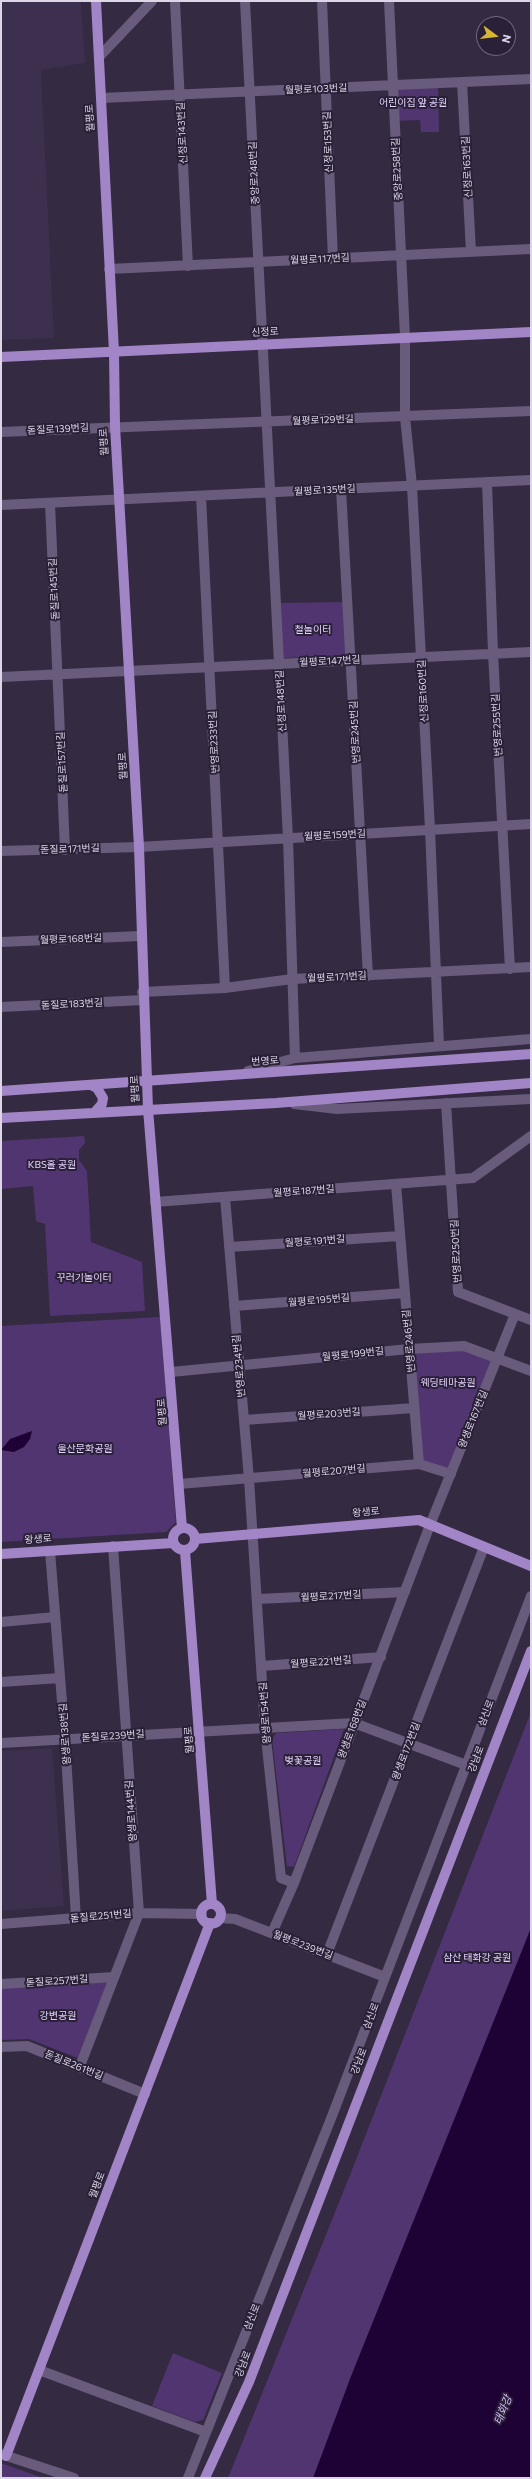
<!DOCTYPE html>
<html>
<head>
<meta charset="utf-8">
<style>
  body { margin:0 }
  #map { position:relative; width:532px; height:2479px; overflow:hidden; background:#342a42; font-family:Commissioner,sans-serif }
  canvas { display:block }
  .frame { position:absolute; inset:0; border:2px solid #ddd6e6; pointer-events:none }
  .north { position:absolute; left:476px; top:16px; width:40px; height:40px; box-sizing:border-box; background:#2a2038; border:1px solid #72697e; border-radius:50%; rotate:105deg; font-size:11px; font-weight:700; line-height:16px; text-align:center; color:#ddd6e6 }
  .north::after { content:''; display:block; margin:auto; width:14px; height:18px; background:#d6b534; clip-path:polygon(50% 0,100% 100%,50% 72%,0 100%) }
</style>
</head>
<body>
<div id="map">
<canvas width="532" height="2479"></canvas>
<div class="frame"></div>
<div class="north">N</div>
</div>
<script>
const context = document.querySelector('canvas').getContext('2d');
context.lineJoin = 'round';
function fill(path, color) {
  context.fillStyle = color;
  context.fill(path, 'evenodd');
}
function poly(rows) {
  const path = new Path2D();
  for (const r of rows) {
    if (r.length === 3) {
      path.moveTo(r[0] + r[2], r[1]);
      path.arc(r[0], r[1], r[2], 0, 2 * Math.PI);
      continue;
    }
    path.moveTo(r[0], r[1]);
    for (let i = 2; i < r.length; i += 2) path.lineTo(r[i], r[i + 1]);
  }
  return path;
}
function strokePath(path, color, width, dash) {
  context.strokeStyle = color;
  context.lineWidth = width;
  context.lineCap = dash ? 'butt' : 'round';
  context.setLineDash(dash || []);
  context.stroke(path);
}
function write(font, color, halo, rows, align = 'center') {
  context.font = font + ' Commissioner,"Noto Sans KR",sans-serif';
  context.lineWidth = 4;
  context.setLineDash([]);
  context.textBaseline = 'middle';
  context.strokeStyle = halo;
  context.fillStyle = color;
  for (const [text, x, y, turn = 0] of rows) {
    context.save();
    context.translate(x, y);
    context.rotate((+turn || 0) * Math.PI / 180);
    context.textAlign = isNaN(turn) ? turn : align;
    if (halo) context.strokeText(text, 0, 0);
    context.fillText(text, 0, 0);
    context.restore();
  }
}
const built = poly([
  [1,1,81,1,85,63,41,70,54,338,1,340],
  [52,1748,64,1906,1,1911,1,1751]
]);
const green = poly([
  [438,85,439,132,421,132,420,120,396,121,395,87],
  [345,602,347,656,282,658,279,603],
  [84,1136,85,1143,79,1150,79,1160,87,1171,91,1242,142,1262,145,1311,50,1316,45,1224,36,1221,33,1186,1,1189,1,1141],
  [160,1317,176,1522,166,1532,1,1542,1,1326],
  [464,1346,497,1359,451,1474,419,1464,409,1349],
  [531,1712,531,1927,514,1974,355,2366,314,2478,228,2478,350,2175],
  [344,1729,294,1867,287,1866,272,1739,276,1733],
  [108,1981,78,2058,29,2039,1,2040,1,1988],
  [173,2353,222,2373,203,2420,195,2422,152,2406],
  [1,2463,43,2478,1,2478]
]);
const water = poly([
  [32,1431,30,1439,24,1447,14,1452,1,1450,10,1439],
  [531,1928,531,2478,313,2478,350,2379]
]);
const minor = poly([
  [175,1,188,266],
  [245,1,288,838,295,1058],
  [322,1,333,259],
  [389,1,405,337,405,417,412,486,430,829,439,1045],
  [99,57,152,1],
  [462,82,471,252],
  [101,98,531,79],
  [109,269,531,249],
  [1,432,531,411],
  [487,482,493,653,510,969],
  [341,489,368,976],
  [201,496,225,988],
  [50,503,65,850],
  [1,505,531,480],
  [1,677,531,652],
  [1,851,139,847,531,824],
  [1,942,141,936],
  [142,992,225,988,292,979,531,967],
  [1,1007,143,1000],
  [248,1071,295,1058,531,1039],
  [446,1103,458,1292,531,1320],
  [294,1104,337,1109,531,1099],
  [396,1184,419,1464],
  [225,1197,249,1479,265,1729,281,1878,294,1883],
  [155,1202,473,1178,531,1136],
  [229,1247,400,1236],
  [234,1306,405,1293],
  [171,1372,409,1349,464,1346,531,1371],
  [244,1420,414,1408],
  [179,1484,419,1464,451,1474],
  [50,1551,65,1739,76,1918],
  [258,1599,405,1592],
  [1,1622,55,1617],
  [262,1666,381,1657],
  [1,1682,60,1678],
  [1,1743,354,1723,466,1765],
  [220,1918,235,1919,385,1977],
  [1,1924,139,1913,202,1914],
  [272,1933,294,1883,430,1525,515,1314],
  [327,1954,484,1547],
  [1,1984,114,1977],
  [1,2047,27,2046,145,2094],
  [80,2066,139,1913,113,1546],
  [39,2370,206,2432],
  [1,2454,74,2478],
  [188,2478,332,2116,531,1596]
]);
const major = poly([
  [96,1,114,352,115,426,139,847,148,1109,182,1528],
  [1,357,531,332],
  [91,1085,97,1088,103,1098,102,1104,94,1113],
  [1,1091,531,1054],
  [1,1118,276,1103,531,1083],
  [184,1539,11],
  [195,1539,419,1520,531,1566],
  [185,1551,212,1904],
  [1,1554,173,1543],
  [211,1914,10],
  [6,2456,210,1923],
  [205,2478,249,2382,531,1651]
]);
const streetNames = [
  ["월평로103번길",316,89,-2],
  ["월평로",90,118,-93],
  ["신정로143번길",182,133,-93],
  ["신정로153번길",328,142,-92],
  ["신정로163번길",467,167,-93],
  ["중앙로258번길",397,169,-93],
  ["중앙로248번길",254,173,-93],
  ["월평로117번길",320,259,-3],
  ["신정로",265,332,-3],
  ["월평로129번길",323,420,-2],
  ["돋질로139번길",58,429,-3],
  ["월평로",104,442,-93],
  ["월평로135번길",325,490,-3],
  ["돋질로145번길",54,589,-93],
  ["월평로147번길",330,661,-3],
  ["신정로160번길",423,691,-93],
  ["신정로148번길",281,701,-93],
  ["번영로255번길",497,725,-93],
  ["번영로245번길",355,732,-93],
  ["번영로233번길",214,742,-93],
  ["돋질로157번길",62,762,-93],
  ["월평로",123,766,-93],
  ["월평로159번길",335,835,-3],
  ["돋질로171번길",70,849,-2],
  ["월평로168번길",71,939,-2],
  ["월평로171번길",337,977,-3],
  ["돋질로183번길",72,1004,-3],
  ["번영로",265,1061,-4],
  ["월평로",135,1089,-93],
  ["월평로187번길",304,1191,-4],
  ["월평로191번길",315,1241,-4],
  ["번영로250번길",456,1251,-93],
  ["월평로195번길",319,1300,-5],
  ["번영로246번길",409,1341,-95],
  ["월평로199번길",353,1354,-6],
  ["번영로234번길",239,1366,-95],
  ["월평로",162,1412,-94],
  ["월평로203번길",329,1414,-4],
  ["왕생로167번길",473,1419,-68],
  ["월평로207번길",334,1471,-5],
  ["왕생로",366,1512,-5],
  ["왕생로",38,1539,-4],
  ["월평로217번길",331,1596,-3],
  ["월평로221번길",321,1662,-4],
  ["왕생로154번길",265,1713,-94],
  ["삼신로",486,1713,-69],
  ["왕생로168번길",352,1729,-69],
  ["왕생로138번길",65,1734,-94],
  ["돋질로239번길",113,1736,-4],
  ["월평로",189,1740,-94],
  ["왕생로172번길",406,1751,-69],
  ["강남로",476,1759,-69],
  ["왕생로144번길",131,1811,-94],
  ["돋질로251번길",101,1916,-5],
  ["월평로239번길",303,1945,21],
  ["돋질로257번길",57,1981,-4],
  ["삼신로",371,2016,-69],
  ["강남로",359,2061,-69],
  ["돋질로261번길",74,2065,22],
  ["월평로",97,2185,-69],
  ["삼신로",252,2317,-68],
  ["강남로",243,2364,-69]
];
const parkNames = [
  ["어린이집 앞 공원",413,103],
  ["철놀이터",313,630],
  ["KBS홀 공원",52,1165],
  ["꾸러기놀이터",84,1278],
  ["웨딩테마공원",448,1383],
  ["울산문화공원",85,1449],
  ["벚꽃공원",303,1761],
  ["삼산 태화강 공원",477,1958],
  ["강변공원",58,2016]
];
const waterNames = [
  ["태화강",503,2410,-68]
];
fill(built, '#3d2f4e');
fill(green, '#513570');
fill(water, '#1e0235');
strokePath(minor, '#695b7b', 10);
strokePath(major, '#a285c6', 10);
write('10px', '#ddd6e6', '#2a2038', streetNames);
write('10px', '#e3d2fb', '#2a2038', parkNames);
write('italic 11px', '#d7bdfa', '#2a2038', waterNames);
</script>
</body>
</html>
